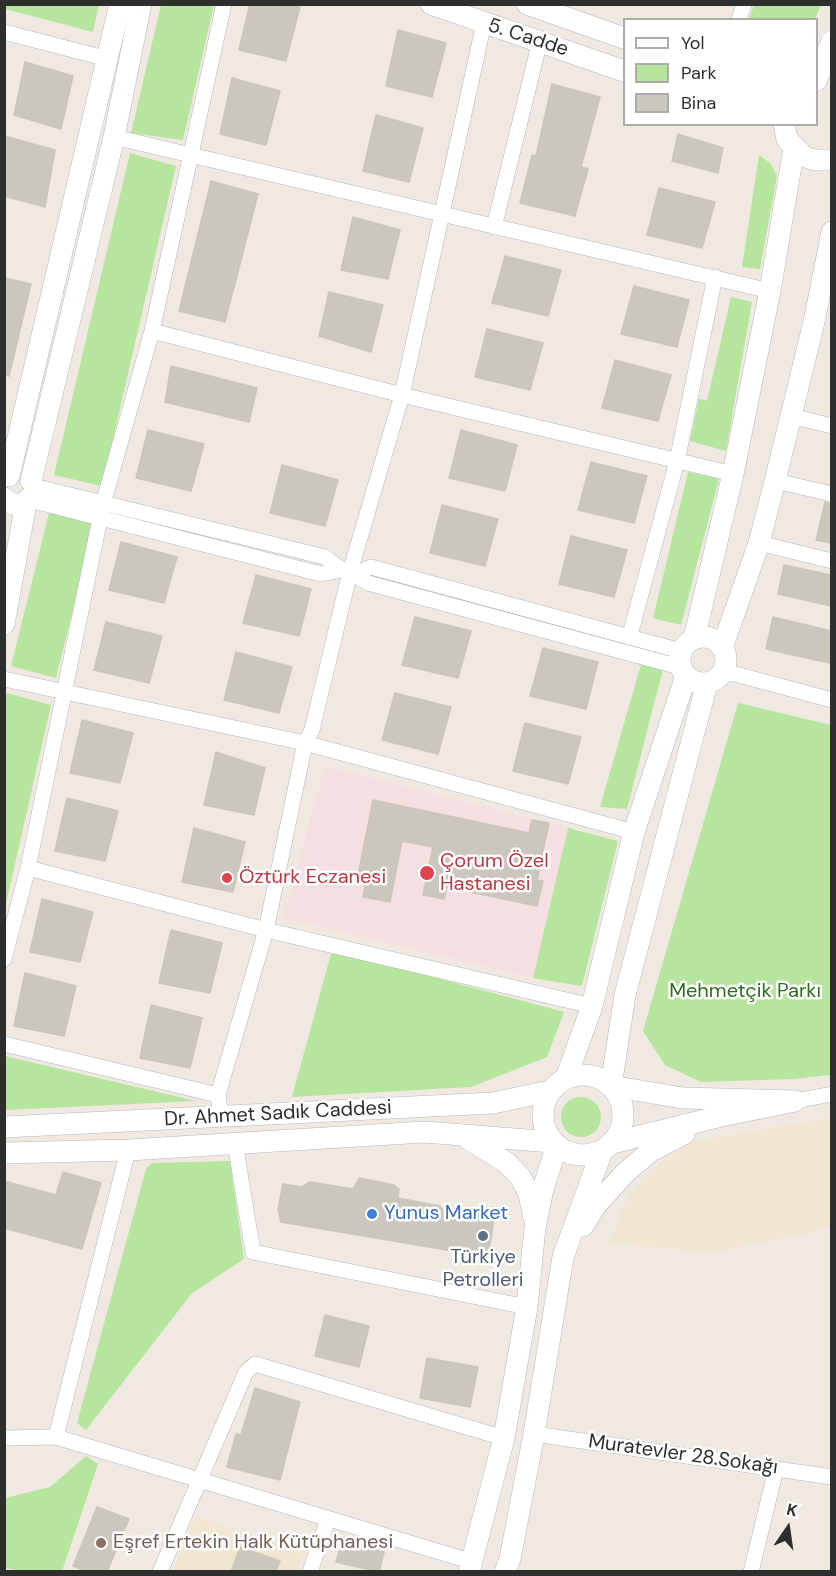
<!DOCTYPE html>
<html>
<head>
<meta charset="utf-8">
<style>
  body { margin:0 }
  #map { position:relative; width:836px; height:1576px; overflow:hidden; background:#efe9e1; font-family:"DM Sans",sans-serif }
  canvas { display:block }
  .frame { position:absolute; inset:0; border:6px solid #2e2e2e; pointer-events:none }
  .legend { position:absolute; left:623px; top:18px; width:195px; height:108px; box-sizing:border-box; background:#fff; border:2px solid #ababab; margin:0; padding:8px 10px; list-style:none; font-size:18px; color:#2e2e2e }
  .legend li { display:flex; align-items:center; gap:12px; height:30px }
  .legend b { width:30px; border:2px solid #ababab }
  .north { position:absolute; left:758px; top:1498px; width:60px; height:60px; -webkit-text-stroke:4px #fff; paint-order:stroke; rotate:13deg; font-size:16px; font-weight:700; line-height:24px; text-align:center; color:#2e2e2e }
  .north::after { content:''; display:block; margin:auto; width:21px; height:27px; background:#2e2e2e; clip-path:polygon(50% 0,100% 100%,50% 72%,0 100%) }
</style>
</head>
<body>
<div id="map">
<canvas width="836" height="1576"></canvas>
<div class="frame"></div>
<ul class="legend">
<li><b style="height:8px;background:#fff"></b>Yol</li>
<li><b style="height:16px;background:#b6e59e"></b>Park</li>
<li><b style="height:16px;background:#cbc7bf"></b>Bina</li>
</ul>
<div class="north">K</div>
</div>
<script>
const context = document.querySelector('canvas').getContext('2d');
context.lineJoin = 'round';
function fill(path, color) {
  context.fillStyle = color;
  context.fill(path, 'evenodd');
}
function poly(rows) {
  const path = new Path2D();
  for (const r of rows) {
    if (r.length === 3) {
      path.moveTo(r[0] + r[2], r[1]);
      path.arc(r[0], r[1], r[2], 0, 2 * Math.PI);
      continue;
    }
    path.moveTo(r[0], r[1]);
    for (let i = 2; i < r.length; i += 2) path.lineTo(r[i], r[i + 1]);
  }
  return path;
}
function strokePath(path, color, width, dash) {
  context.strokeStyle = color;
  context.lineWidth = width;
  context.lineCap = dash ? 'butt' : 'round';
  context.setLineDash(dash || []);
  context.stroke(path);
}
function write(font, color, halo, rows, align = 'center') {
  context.font = font + ' "DM Sans",sans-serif';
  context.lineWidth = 5;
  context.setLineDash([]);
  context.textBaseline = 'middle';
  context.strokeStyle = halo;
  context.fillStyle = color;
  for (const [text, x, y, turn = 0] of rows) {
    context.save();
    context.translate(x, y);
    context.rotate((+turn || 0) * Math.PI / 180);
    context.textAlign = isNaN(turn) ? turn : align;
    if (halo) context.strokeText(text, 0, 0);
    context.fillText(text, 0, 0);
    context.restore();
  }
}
const education = poly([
  [831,1118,831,1226,810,1233,713,1252,609,1244,630,1193,657,1164,695,1141],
  [196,1516,304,1553,298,1571,172,1572]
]);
const medical = poly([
  [325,766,568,828,533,978,284,918]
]);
const green = poly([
  [4,5,5,4,99,5,93,32,5,9],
  [161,5,214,5,183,140,131,133],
  [754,5,754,4,821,5,815,19,749,19],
  [130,153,176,166,102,486,54,475],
  [759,155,770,163,777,176,760,269,742,267],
  [731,297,752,302,726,451,690,441,699,398,707,401],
  [688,472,719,479,681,625,653,618],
  [49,513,94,524,56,678,11,666],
  [642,661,664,665,627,809,600,807],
  [7,693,51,705,5,908,4,702],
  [738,703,831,725,831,1075,793,1079,701,1082,665,1065,643,1031],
  [568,828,618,841,582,986,533,978],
  [332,950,564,1012,547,1057,471,1087,292,1097],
  [4,1056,5,1056,196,1101,5,1110],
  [581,1117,20],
  [230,1161,244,1259,192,1293,86,1430,77,1423,146,1169,152,1163],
  [86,1456,98,1464,62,1571,21,1571,5,1568,5,1498,50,1487]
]);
const building = poly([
  [250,4,300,7,286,61,239,50,250,4],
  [398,30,446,43,432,97,386,86,398,30],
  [25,62,73,76,61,129,14,115,25,62],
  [232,78,280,91,266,145,220,134,232,78],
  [552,84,600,97,581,167,588,169,575,216,520,203,532,155,536,156,552,84],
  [376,115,423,128,409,182,363,171,376,115],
  [678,134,723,148,718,173,672,161,678,134],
  [4,136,55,150,45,207,4,196,4,136],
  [211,181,258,194,225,322,179,311,211,181],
  [659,188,715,202,702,248,647,235,659,188],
  [353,217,400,230,388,279,341,270,353,217],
  [505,256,561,270,548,316,492,303,505,256],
  [4,278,31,284,9,376,4,375,4,278],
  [634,286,689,300,677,347,621,334,634,286],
  [329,292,383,305,371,352,319,336,329,292],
  [487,329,543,343,530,390,475,377,487,329],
  [615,360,671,375,658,421,602,408,615,360],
  [171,366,257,388,249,422,165,402,171,366],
  [148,430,204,444,191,491,136,478,148,430],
  [461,430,517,445,505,491,449,478,461,430],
  [591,462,647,476,634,523,578,510,591,462],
  [282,465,338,480,325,526,270,513,282,465],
  [825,502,831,504,831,543,816,540,825,502],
  [442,505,498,519,485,566,430,553,442,505],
  [571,536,627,550,614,597,559,584,571,536],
  [121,542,177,557,164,603,109,590,121,542],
  [784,565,831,575,831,606,778,594,784,565],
  [256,575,311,589,299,636,243,623,256,575],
  [415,617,471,631,458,678,402,665,415,617],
  [773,617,831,631,830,663,766,649,773,617],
  [106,622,162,636,149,683,94,670,106,622],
  [543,648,598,662,586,709,530,696,543,648],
  [236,652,292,667,279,713,224,700,236,652],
  [395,693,451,707,438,754,382,740,395,693],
  [82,720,133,733,120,783,70,773,82,720],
  [525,723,581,737,568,784,513,771,525,723],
  [216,752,265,768,254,815,204,805,216,752],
  [67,798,118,811,105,861,55,851,67,798],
  [373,800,529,833,532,820,549,823,537,880,543,881,537,906,447,887,444,899,423,895,433,847,402,841,390,902,363,897,366,882,357,880,373,800],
  [194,828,245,842,233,892,182,882,194,828],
  [42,899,93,912,80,962,30,952,42,899],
  [171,930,222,943,210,993,159,983,171,930],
  [25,973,76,986,64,1036,14,1026,25,973],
  [151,1005,202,1018,190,1068,140,1058,151,1005],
  [63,1172,101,1183,82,1249,4,1228,4,1181,56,1195,63,1172],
  [359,1178,394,1185,399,1189,398,1198,440,1206,445,1213,479,1216,482,1206,496,1208,488,1257,281,1222,278,1210,283,1184,302,1187,310,1182,353,1189,359,1178],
  [325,1315,369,1326,359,1367,315,1356,325,1315],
  [427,1358,478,1367,470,1407,420,1398,427,1358],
  [255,1388,300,1402,280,1480,227,1467,236,1434,241,1435,255,1388],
  [97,1507,129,1519,107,1572,88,1572,73,1566,97,1507],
  [342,1541,384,1552,379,1572,336,1562,342,1541],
  [240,1547,280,1561,276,1572,231,1572,240,1547]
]);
const street = poly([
  [739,20,744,4],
  [4,32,108,59],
  [114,137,770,291],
  [494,227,540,41],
  [152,331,402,395,733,474],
  [791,416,832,426],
  [775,481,832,494],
  [33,486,325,557,342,570],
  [30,500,321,574,342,570,350,572,368,583,680,667],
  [759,543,832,561],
  [356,574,371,567,681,651],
  [630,635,677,461,715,277],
  [722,673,735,674,832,700],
  [4,679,305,743,634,832],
  [28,868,266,930,592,1006],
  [4,959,28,868,103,504,152,331,224,4],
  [4,1044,218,1095],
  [795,1101,832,1094],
  [221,1116,218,1095,266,930,305,743,312,730,350,572,402,395,484,23],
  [235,1143,253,1252,527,1307],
  [534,1434,832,1477],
  [56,1437,128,1150],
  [4,1438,56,1437,473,1562],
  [160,1572,246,1372,255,1364,504,1438],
  [310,1572,328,1519],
  [751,1572,776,1469]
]);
const secondary = poly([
  [431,4,624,71],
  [527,4,624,38],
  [816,81,832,41],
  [784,124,787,139,803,156,814,160,832,160],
  [9,476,120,4],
  [31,481,114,137,141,4],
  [4,498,12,504,22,505,33,495],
  [4,624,26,503],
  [703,660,23],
  [694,639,733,474,770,291,794,148],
  [722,648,759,543,775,481,814,322,832,232],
  [583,1115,40],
  [566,1078,592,1006,634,832,686,676],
  [4,1127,493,1103,550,1091],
  [465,1137,507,1163,521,1178,529,1194,534,1218],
  [612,1143,721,1116,795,1101,683,1098,611,1086,625,995,707,683],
  [4,1153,128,1150,424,1132,553,1142],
  [583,1226,596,1205,626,1172,651,1151,684,1134],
  [469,1572,504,1438,527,1307,535,1228,543,1189,557,1145],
  [505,1572,510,1559,534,1434,563,1257,602,1151]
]);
const markers = [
  [427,873,8,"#e0444e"],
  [227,878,6,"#e0444e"],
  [372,1214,6,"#3f7fe0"],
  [483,1236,6,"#5c6f8a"],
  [101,1543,6,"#8d6e63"]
];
const streetNames = [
  ["5. Cadde",528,38,18],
  ["Dr. Ahmet Sadık Caddesi",278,1114,-3],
  ["Muratevler 28.Sokağı",683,1455,8]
];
const healthNames = [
  ["Çorum Özel",440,862],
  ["Hastanesi",440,885],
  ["Öztürk Eczanesi",239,878]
];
const parkNames = [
  ["Mehmetçik Parkı",745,992]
];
const shopNames = [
  ["Yunus Market",384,1214]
];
const serviceNames = [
  ["Türkiye",483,1258],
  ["Petrolleri",483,1281]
];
const educationNames = [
  ["Eşref Ertekin Halk Kütüphanesi",113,1543]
];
fill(education, '#f0e6d1');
fill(medical, '#f5dfe0');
fill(green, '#b6e59e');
fill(building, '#cbc7bf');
strokePath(building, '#cbc5ba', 1.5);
strokePath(street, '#b4b7c1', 16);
strokePath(secondary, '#b4b7c1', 22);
strokePath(street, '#fff', 15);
strokePath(secondary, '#fff', 21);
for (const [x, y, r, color] of markers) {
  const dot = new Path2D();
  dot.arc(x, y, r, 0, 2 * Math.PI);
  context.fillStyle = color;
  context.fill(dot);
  strokePath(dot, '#fff', 2);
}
write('20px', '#2e2e2e', '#fff', streetNames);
write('20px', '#be3a42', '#fff', healthNames, 'left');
write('20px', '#2c6e1b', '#fff', parkNames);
write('20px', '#366cbe', '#fff', shopNames, 'left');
write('20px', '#4e5e75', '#fff', serviceNames);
write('20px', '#785e54', '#fff', educationNames, 'left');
</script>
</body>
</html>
